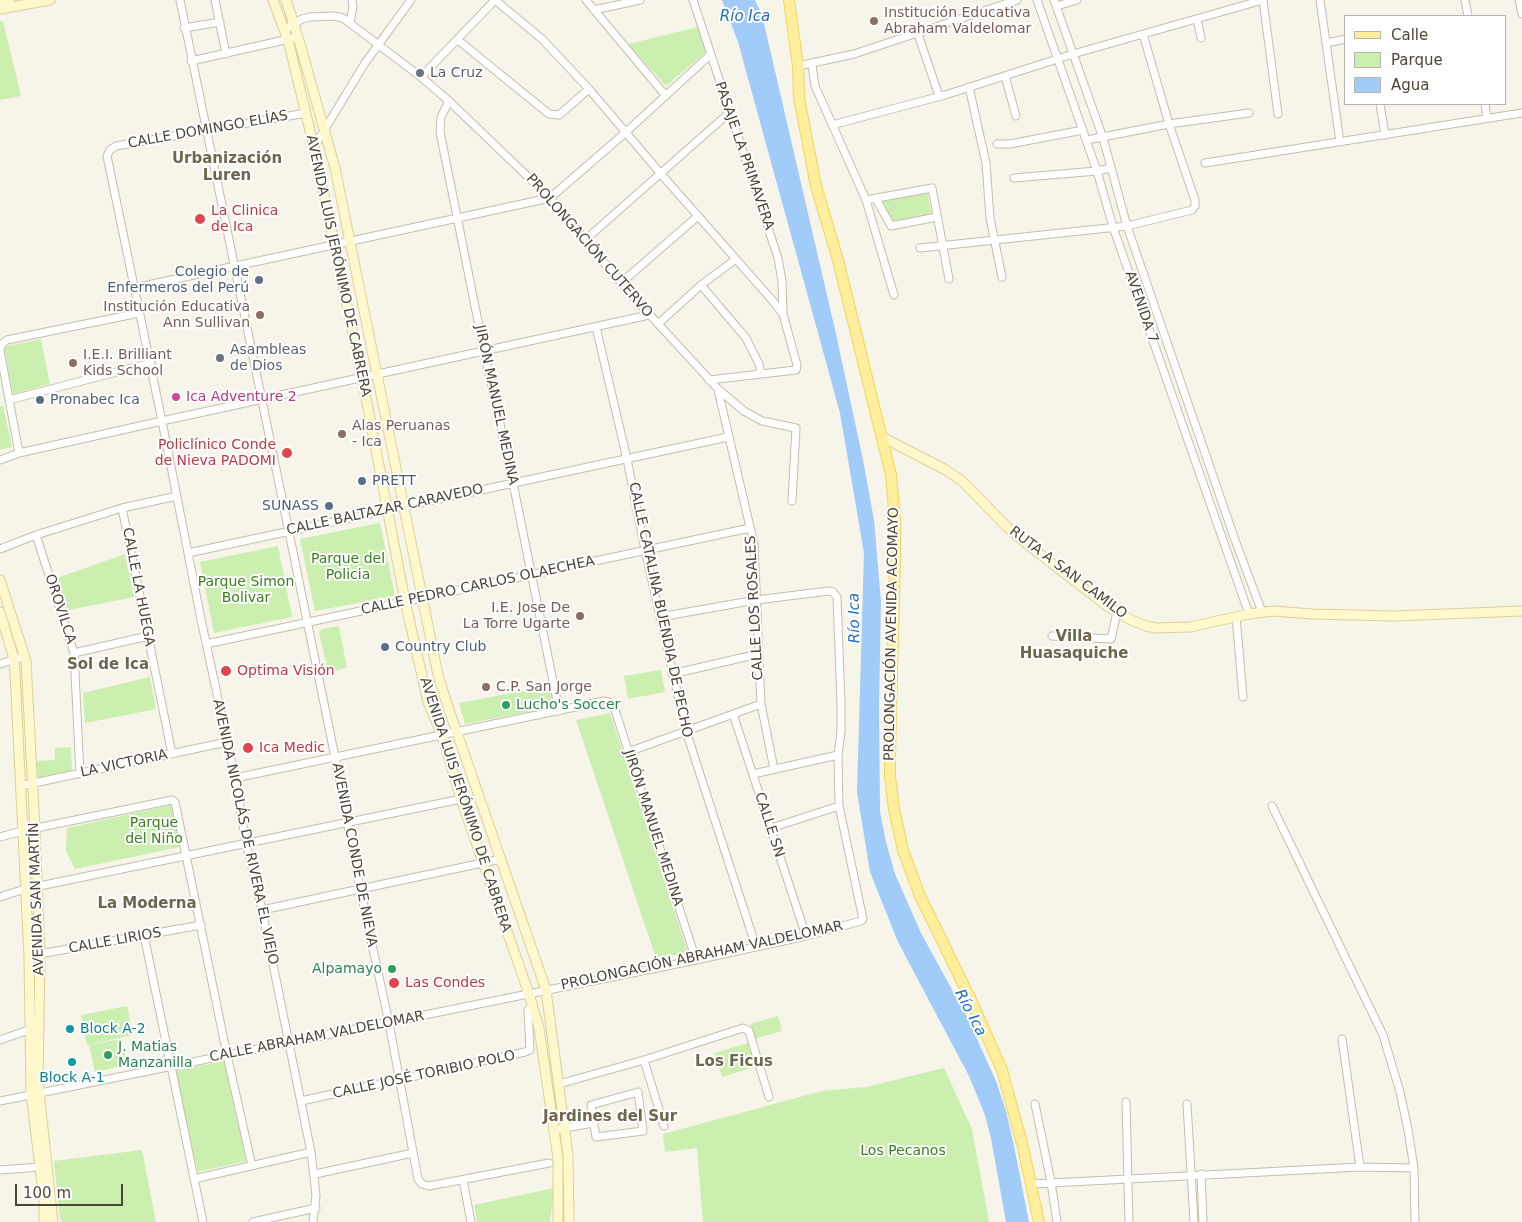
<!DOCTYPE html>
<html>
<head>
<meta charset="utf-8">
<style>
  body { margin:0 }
  #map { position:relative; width:1522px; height:1222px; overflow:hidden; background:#f7f4ea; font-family:"DejaVu Sans",sans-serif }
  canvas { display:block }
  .legend { position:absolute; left:1344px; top:15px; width:162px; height:90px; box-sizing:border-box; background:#fff; border:1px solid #b7b5af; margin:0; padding:6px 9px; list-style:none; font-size:15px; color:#4c4637 }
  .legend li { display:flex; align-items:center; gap:10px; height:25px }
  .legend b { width:25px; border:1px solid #b7b5af }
  .scale { position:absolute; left:15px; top:1184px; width:108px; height:22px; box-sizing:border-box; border:2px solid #4c4637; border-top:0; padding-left:6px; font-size:15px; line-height:18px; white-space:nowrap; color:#4c4637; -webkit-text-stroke:4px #fff; paint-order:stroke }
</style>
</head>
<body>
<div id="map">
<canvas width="1522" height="1222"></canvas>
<ul class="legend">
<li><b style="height:6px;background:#ffee9b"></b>Calle</li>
<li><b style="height:14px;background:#cbefaf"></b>Parque</li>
<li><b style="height:14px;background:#a1cbf9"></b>Agua</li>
</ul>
<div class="scale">100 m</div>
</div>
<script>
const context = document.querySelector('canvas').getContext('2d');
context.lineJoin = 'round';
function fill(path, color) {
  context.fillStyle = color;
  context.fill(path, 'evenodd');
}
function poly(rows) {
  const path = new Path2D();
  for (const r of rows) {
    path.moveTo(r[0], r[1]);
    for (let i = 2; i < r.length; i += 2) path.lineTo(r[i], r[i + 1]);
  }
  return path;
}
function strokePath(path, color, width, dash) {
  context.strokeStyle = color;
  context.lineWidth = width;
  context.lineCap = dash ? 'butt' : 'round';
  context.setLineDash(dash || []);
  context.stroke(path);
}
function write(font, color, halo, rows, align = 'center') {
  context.font = font + ' "DejaVu Sans",sans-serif';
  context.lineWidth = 4;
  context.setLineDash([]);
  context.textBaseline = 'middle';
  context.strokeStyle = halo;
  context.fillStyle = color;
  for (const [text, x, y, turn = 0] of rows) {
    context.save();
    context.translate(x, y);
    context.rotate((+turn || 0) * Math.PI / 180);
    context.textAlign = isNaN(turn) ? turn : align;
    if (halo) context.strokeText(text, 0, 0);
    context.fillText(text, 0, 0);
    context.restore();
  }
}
const green = poly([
  [0,21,3,21,21,96,0,100],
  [698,27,706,52,666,86,628,44],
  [927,193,932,214,893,221,882,201],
  [41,339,50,384,13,394,4,347],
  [3,406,12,447,0,450,0,407],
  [380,523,395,596,315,611,300,539],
  [278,546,292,617,214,633,200,562],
  [125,554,134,597,68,610,57,578],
  [339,626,347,668,328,672,319,632,322,629],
  [661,670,665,692,628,699,624,676],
  [150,677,156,709,85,723,83,693],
  [549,686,553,707,465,724,459,703],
  [610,713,688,953,656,958,576,720],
  [71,747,72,770,40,778,37,775,36,761,55,760,55,748],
  [171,805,180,847,75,869,66,851,67,828],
  [127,1006,133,1035,87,1045,81,1015],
  [778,1016,782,1031,754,1039,750,1024],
  [121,1039,127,1065,95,1072,89,1045],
  [748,1043,755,1067,722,1077,714,1053],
  [224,1061,246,1161,198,1172,174,1071],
  [944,1068,972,1129,989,1222,703,1222,697,1148,665,1152,663,1134,822,1091,866,1087],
  [142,1150,156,1222,62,1222,62,1220,60,1219,54,1161],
  [554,1188,550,1222,477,1222,474,1205]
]);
const water = poly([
  [722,0,755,0,762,15,836,334,863,460,874,520,881,602,879,707,880,812,886,842,895,874,921,933,967,1017,996,1081,1006,1111,1014,1146,1029,1222,1006,1222,991,1138,985,1115,969,1076,898,942,870,872,857,792,864,553,840,413,738,42]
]);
const street = poly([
  [180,0,335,757,360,889,389,1023,418,1179,422,1184,429,1186,549,1163],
  [215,0,226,54],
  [495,0,542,39,589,89,661,174,772,300,783,314,797,365,796,370,709,380],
  [586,0,666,96],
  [693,0,778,258,782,281,783,313],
  [1037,0,1097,171,1113,227,1249,614],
  [1054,0,1103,138,1127,226,1235,540,1262,612],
  [1320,0,1340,142],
  [1465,0,1468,16],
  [1519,0,1522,14],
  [1057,6,1077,0],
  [594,10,640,0],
  [1197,19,1201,38],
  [350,22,353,7,352,0],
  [184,28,220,22],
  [284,30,302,19,310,17,334,16,343,18,421,77,449,101,550,198,628,291,718,389,744,411,762,421,796,428,792,501],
  [918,34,939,96],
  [458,40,549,114,559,115,589,89],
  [1326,43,1346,39],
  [191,61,298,37],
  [812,65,815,86,866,200,894,295],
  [798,66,854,54,1017,0],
  [1005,76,1016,116],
  [421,77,495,0],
  [969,87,986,163,990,218,1002,277],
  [449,101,441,117,440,132,484,351,513,483,559,711],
  [1380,104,1385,135],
  [1485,104,1487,118],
  [306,113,116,146,110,150,107,156,162,421,202,624,235,778,246,843,262,910,311,1152,316,1195,313,1222],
  [832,125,945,95,1073,54,1263,0,1278,114],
  [1087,140,1169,124,1143,34],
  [997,144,1010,144,1083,130],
  [314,147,365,63,411,0],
  [1205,163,1522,113],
  [1014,178,1097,171,1111,168],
  [876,199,891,226,937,217],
  [866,200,932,188,949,279],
  [585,240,729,113],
  [920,248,1127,226,1192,210,1195,206,1195,200,1169,124,1249,113],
  [621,283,698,216],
  [701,285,746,338,759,364,761,374],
  [134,288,550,198,625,133,710,55],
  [658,324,701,285,736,259],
  [596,327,627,459,645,550,686,731,756,947],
  [0,349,2,344,7,340,139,313],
  [0,351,19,453],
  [718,390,754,544,761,704,774,769],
  [9,400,151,363],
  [0,460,19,453,162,421,649,315],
  [122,508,172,754],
  [36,535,74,653,80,774],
  [0,549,36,535,122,508,177,496],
  [188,553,728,437],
  [1236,616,1243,697],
  [1052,636,1111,639,1117,612],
  [206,644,750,528],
  [74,653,148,636],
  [0,664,25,656],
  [672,674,758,654],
  [733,714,806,936],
  [628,752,761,704],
  [753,774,838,755],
  [235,778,604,701,609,702,614,707,696,960],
  [20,786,227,742],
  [1272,806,1383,1035,1400,1092,1408,1130,1414,1168,1415,1222],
  [771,828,839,806],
  [0,837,22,831,172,800,175,802,227,1055,252,1166],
  [0,897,25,889,461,799],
  [262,910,501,859],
  [144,935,203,1222],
  [29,956,201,925],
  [1342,1039,1360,1167],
  [0,1040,34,1028],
  [644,1060,664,1126],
  [559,1084,644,1060,743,1028,749,1031,769,1097],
  [638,1092,643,1131,596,1137,591,1105,638,1092],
  [0,1101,696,960,806,936,861,921,863,919,839,806,838,755,841,731,841,703,837,597,833,592,829,591,756,600,660,617],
  [301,1101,525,1052,530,1050,528,1010,533,1005],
  [1126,1102,1129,1222],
  [1035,1104,1051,1182,1057,1222],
  [1187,1104,1194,1222],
  [554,1130,593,1123],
  [0,1170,40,1167],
  [315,1174,413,1153],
  [1201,1174,1203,1222],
  [194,1179,311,1152],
  [463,1180,471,1222],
  [1032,1184,1360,1167,1414,1168],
  [253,1222,316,1208]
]);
const secondary = poly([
  [273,0,288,40,314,147,362,377,405,601,428,702,442,735,461,799,529,994,539,1028,558,1158,558,1222],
  [286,0,298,37,335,168,438,675,446,701,546,990,568,1155,569,1222],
  [0,1,9,0],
  [0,9,50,0],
  [882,437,944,469,961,480,1007,527,1027,544,1107,606,1131,620,1146,626,1156,628,1190,627,1249,614,1273,611,1312,614,1394,616,1522,611],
  [0,580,26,661,35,829,40,954,38,1082,53,1222],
  [0,612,14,659,15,673,29,956,31,1094,44,1200,44,1222]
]);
const primary = poly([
  [789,0,798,66,799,98,816,186,838,260,891,475,895,521,895,557,890,754,890,776,894,809,903,850,920,896,971,1000,1002,1070,1023,1147,1039,1222]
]);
const markers = [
  [874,21,5,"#8d6e63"],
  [420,73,5,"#6b7280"],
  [200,219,6,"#e0444e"],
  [259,280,5,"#5c6f8a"],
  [260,315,5,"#8d6e63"],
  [220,358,5,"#6b7280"],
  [73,363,5,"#8d6e63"],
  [176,397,5,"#d1479c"],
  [40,400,5,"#5c6f8a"],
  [342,434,5,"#8d6e63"],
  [287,453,6,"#e0444e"],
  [362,481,5,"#5c6f8a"],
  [329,506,5,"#5c6f8a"],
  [580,616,5,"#8d6e63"],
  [385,647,5,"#5c6f8a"],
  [226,671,6,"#e0444e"],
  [486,687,5,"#8d6e63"],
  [506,705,5,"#2e9e5b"],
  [248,748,6,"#e0444e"],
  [392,969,5,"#2e9e5b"],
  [394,983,6,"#e0444e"],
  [70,1029,5,"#0f9aa8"],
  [108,1055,5,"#2e9e5b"],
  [72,1062,5,"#0f9aa8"]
];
const educationNames = [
  ["Institución Educativa",884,13],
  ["Abraham Valdelomar",884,29],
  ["Institución Educativa",250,307,"right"],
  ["Ann Sullivan",250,323,"right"],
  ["I.E.I. Brilliant",83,355],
  ["Kids School",83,371],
  ["Alas Peruanas",352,426],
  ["- Ica",352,442],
  ["I.E. Jose De",570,608,"right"],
  ["La Torre Ugarte",570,624,"right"],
  ["C.P. San Jorge",496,687]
];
const worshipNames = [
  ["La Cruz",430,73],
  ["Asambleas",230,350],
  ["de Dios",230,366]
];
const streetNames = [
  ["CALLE DOMINGO ELÍAS",208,130,-10],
  ["PASAJE LA PRIMAVERA",744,156,71],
  ["PROLONGACIÓN CUTERVO",589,246,49],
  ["AVENIDA LUIS JERÓNIMO DE CABRERA",338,266,78],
  ["AVENIDA 7",1141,307,71],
  ["JIRÓN MANUEL MEDINA",496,405,78],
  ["CALLE BALTAZAR CARAVEDO",385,510,-12],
  ["RUTA A SAN CAMILO",1068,573,37],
  ["CALLE PEDRO CARLOS OLAECHEA",478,586,-12],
  ["CALLE LA HUEGA",138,587,79],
  ["CALLE LOS ROSALES",755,608,-93],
  ["OROVILCA",60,609,72],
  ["CALLE CATALINA BUENDIA DE PECHO",660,610,78],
  ["PROLONGACIÓN AVENIDA ACOMAYO",892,634,-89],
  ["LA VICTORIA",124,764,-12],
  ["AVENIDA LUIS JERÓNIMO DE CABRERA",465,805,72],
  ["CALLE SN",769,825,72],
  ["JIRÓN MANUEL MEDINA",653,828,72],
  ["AVENIDA NICOLÁS DE RIVERA EL VIEJO",245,832,78],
  ["AVENIDA CONDE DE NIEVA",354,855,79],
  ["AVENIDA SAN MARTÍN",37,899,-92],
  ["CALLE LIRIOS",115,941,-10],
  ["PROLONGACIÓN ABRAHAM VALDELOMAR",702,956,-12],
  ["CALLE ABRAHAM VALDELOMAR",317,1037,-11],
  ["CALLE JOSÉ TORIBIO POLO",424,1075,-12]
];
const healthNames = [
  ["La Clinica",211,211],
  ["de Ica",211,227],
  ["Policlínico Conde",276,445,"right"],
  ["de Nieva PADOMI",276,461,"right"],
  ["Optima Visión",237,671],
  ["Ica Medic",259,748],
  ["Las Condes",405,983]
];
const serviceNames = [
  ["Colegio de",249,272,"right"],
  ["Enfermeros del Perú",249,288,"right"],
  ["Pronabec Ica",50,400],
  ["PRETT",372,481],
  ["SUNASS",319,506,"right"],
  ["Country Club",395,647]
];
const hotelNames = [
  ["Ica Adventure 2",186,397]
];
const parkNames = [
  ["Parque del",348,559],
  ["Policia",348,575],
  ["Parque Simon",246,582],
  ["Bolivar",246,598],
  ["Parque",154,823],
  ["del Niño",154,839],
  ["Los Pecanos",903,1151]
];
const leisureNames = [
  ["Lucho's Soccer",516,705],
  ["Alpamayo",382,969,"right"],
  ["J. Matias",118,1047],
  ["Manzanilla",118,1063]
];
const cultureNames = [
  ["Block A-2",80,1029],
  ["Block A-1",72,1078,"center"]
];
const waterNames = [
  ["Río Ica",745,17],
  ["Río Ica",855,618,-91],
  ["Río Ica",970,1013,62]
];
const neighbourhoodNames = [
  ["Urbanización",227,159],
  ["Luren",227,176],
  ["Villa",1074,637],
  ["Huasaquiche",1074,654],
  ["Sol de Ica",108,665],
  ["La Moderna",147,904],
  ["Los Ficus",734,1062],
  ["Jardines del Sur",610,1117]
];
fill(green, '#cbefaf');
fill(water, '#a1cbf9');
strokePath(street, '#c4beab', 9);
strokePath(secondary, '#dcd195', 11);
strokePath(primary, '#f2d65d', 12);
strokePath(street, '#fff', 7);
strokePath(secondary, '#fff8cc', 9);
strokePath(primary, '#ffee9b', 10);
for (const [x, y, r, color] of markers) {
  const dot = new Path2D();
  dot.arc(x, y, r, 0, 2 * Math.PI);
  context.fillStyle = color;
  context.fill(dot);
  strokePath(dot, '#fff', 2);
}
write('14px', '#785e54', '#fff', educationNames, 'left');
write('14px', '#5b616d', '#fff', worshipNames, 'left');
write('14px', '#4c4637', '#fff', streetNames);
write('14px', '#be3a42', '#fff', healthNames, 'left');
write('14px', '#4e5e75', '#fff', serviceNames, 'left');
write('14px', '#b23c85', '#fff', hotelNames, 'left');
write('14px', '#3a8120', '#fff', parkNames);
write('14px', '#27864d', '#fff', leisureNames, 'left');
write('14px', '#0d838f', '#fff', cultureNames, 'left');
write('italic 15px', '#216ec7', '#fff', waterNames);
write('bold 15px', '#70664d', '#fff', neighbourhoodNames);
</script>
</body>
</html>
